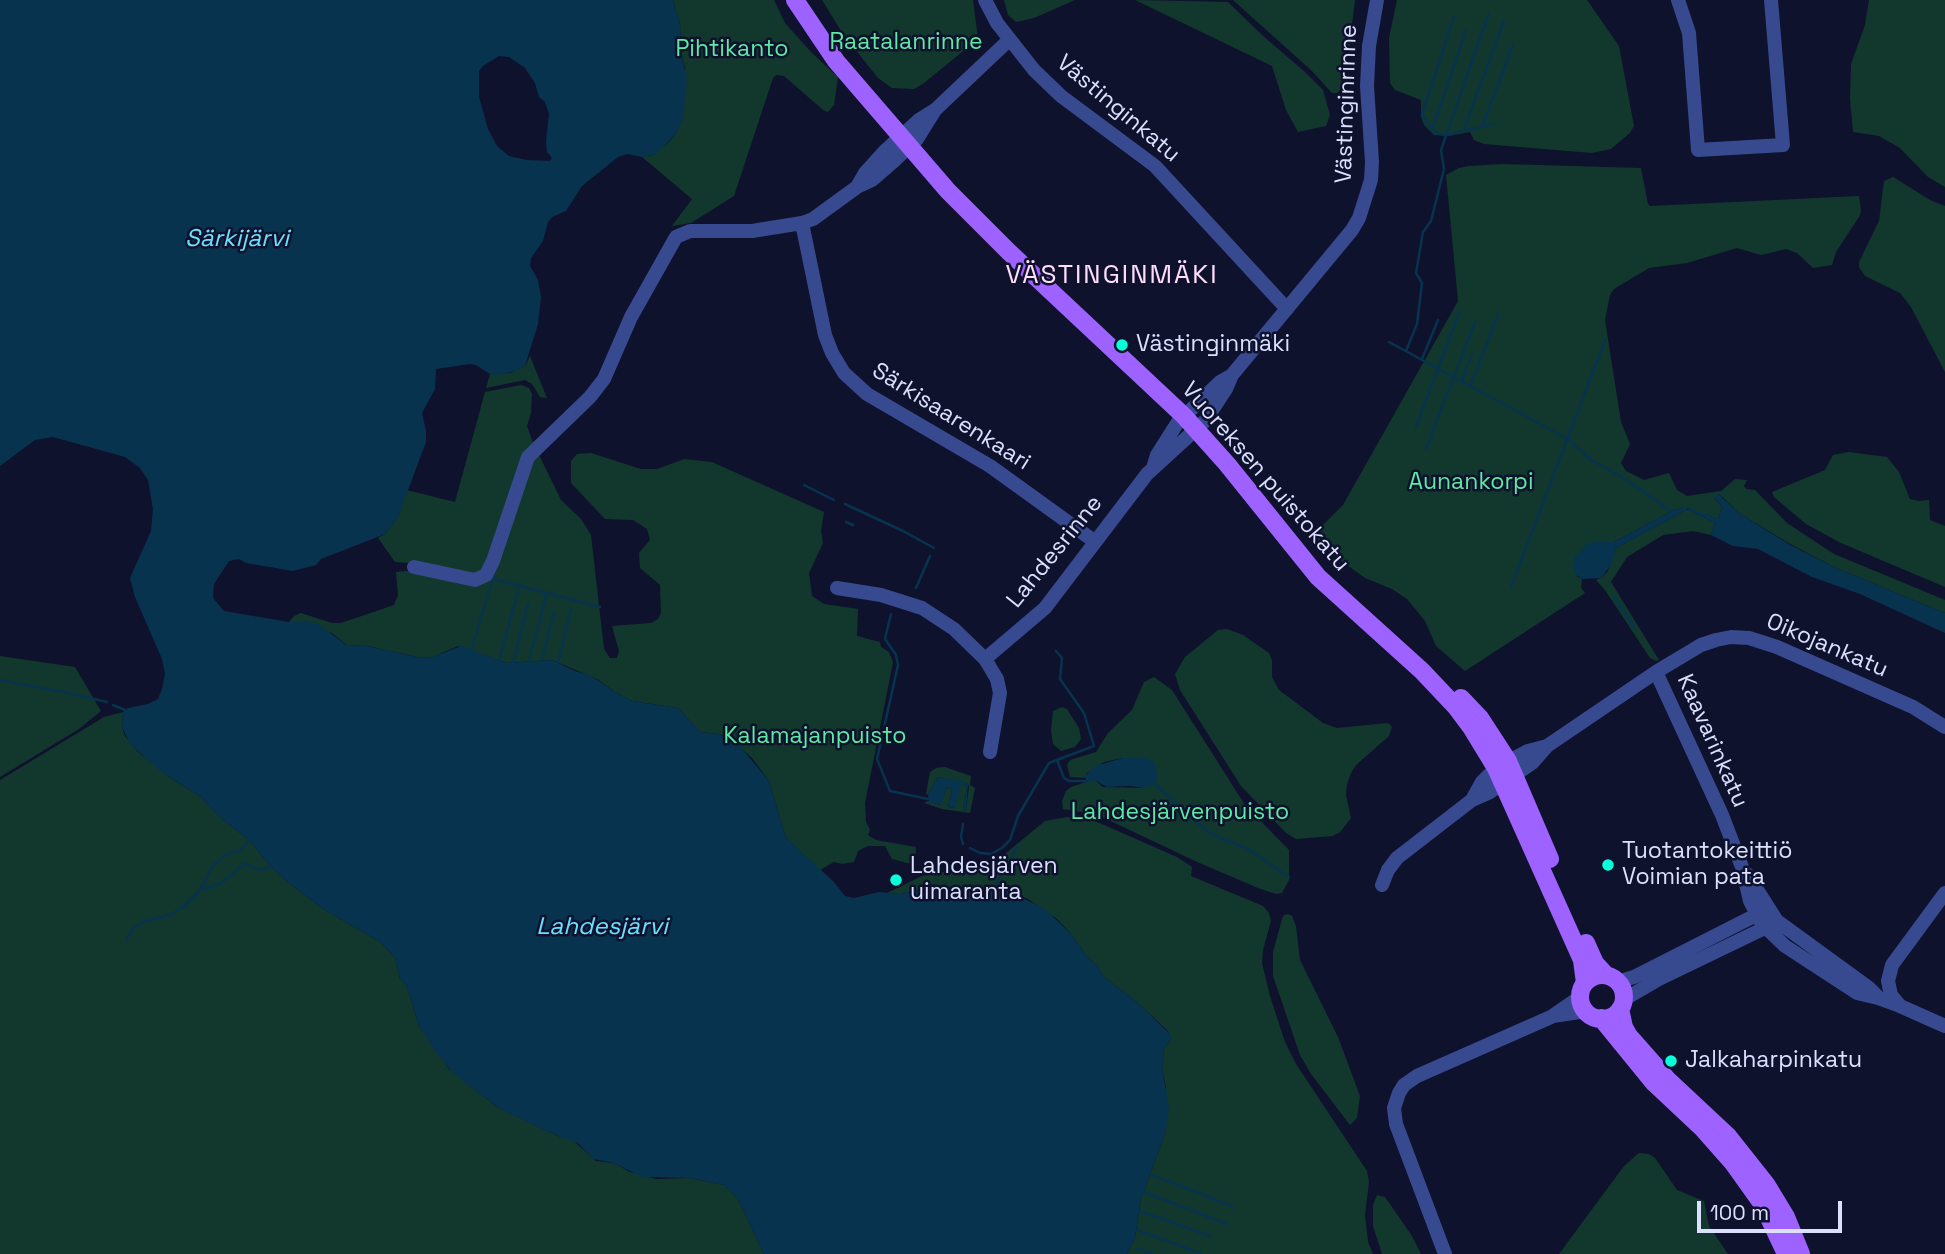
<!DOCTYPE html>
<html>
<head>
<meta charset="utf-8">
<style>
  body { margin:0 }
  #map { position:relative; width:1945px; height:1254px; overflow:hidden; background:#0f122d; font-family:"Space Grotesk",sans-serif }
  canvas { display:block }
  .scale { position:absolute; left:1697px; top:1201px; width:145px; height:32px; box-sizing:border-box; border:4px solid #dbe0ff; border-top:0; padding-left:9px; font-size:21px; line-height:24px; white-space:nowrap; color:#dbe0ff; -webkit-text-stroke:5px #0f122d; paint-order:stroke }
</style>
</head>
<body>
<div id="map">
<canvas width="1945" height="1254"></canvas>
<div class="scale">100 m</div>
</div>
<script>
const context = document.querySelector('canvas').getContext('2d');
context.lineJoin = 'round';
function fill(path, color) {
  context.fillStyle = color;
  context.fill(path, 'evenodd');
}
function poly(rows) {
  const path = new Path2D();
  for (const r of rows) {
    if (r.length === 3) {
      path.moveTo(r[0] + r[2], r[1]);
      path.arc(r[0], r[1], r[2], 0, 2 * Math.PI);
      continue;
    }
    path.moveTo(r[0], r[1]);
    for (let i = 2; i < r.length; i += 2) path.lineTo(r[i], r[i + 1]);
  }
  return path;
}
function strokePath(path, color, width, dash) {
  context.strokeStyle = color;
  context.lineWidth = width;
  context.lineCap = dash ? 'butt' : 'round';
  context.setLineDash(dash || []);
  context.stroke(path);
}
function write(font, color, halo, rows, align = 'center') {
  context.font = font + ' "Space Grotesk",sans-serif';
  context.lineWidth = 5;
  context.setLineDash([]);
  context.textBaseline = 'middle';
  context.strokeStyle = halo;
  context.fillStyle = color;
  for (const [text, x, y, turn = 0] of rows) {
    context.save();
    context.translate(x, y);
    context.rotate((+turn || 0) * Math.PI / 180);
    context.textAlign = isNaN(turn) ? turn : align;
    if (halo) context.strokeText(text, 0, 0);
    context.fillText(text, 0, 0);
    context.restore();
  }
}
const green = poly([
  [673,0,774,0,785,23,812,53,838,77,834,105,828,112,823,110,784,76,776,75,773,78,734,196,691,223,672,226,692,199,642,157,653,155,668,143,677,132,685,68,681,52,680,24],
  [822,0,973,0,978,39,924,83,914,89,892,88,878,78,843,34],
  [1004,0,1075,0,1034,18,1016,22,1008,15],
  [1135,0,1228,2,1262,35,1305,72,1323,90,1330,115,1326,126,1298,132,1286,110,1272,66],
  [1233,0,1355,0,1346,73,1341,89,1337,93,1332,93,1312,71],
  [1397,0,1587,0,1619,46,1634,126,1630,133,1611,149,1592,153,1484,144,1474,140,1470,132,1449,136,1434,135,1424,125,1421,117,1421,100,1395,90,1390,83,1389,38],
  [1869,0,1945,0,1945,187,1928,177,1900,148,1879,136,1853,132,1850,99,1851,64,1865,25],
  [1502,164,1641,168,1648,204,1650,206,1859,196,1861,211,1859,217,1836,252,1832,265,1813,268,1797,253,1786,249,1761,255,1737,248,1687,263,1649,268,1614,289,1610,295,1605,320,1621,422,1630,444,1621,463,1626,471,1644,480,1669,473,1677,490,1687,496,1721,491,1735,479,1747,480,1744,486,1746,489,1755,490,1787,523,1834,554,1945,600,1945,613,1836,568,1790,544,1739,513,1719,494,1715,499,1722,507,1718,519,1685,508,1674,510,1614,542,1604,542,1577,576,1582,579,1581,588,1585,593,1465,671,1436,646,1425,621,1407,599,1392,589,1365,578,1326,550,1314,534,1343,505,1458,301,1446,175,1459,168,1469,166],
  [1893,177,1930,200,1945,206,1945,372,1911,307,1900,293,1865,276,1859,267,1859,262,1879,221,1884,181],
  [530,356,547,398,540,397,532,384,525,380,486,388,490,374,510,373,525,366],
  [521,385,529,388,532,394,531,413,527,426,533,443,493,555,479,578,421,564,395,562,378,538,385,534,398,517,407,490,455,502,485,392],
  [1849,452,1887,457,1899,472,1910,499,1919,501,1929,500,1930,520,1945,526,1945,587,1841,543,1806,524,1774,497,1772,492,1825,470,1833,455],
  [591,453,641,469,657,469,684,459,712,462,824,512,821,531,823,543,809,573,812,596,824,604,858,609,857,636,880,642,881,647,889,652,893,662,865,803,866,822,870,830,868,835,876,840,916,847,915,865,892,859,885,846,868,846,858,851,854,862,842,864,834,862,820,870,786,838,769,781,752,758,729,738,719,734,700,732,678,708,632,701,615,692,597,679,552,660,507,663,458,646,433,657,422,658,363,645,348,646,332,633,289,622,294,616,301,613,332,623,341,623,394,605,398,595,396,572,419,570,479,584,528,466,539,455,561,500,581,519,591,535,604,649,610,658,617,658,619,651,612,626,651,623,658,619,661,613,660,585,640,568,639,553,650,540,647,529,633,520,605,519,571,483,571,461,577,454],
  [1686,510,1690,510,1715,523,1711,535,1693,531,1663,535,1627,557,1611,582,1659,660,1656,661,1650,658,1605,590,1596,580,1602,577,1608,571,1616,548],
  [1227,629,1243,635,1269,653,1272,660,1272,677,1279,690,1323,723,1337,728,1388,723,1392,727,1389,736,1356,765,1351,773,1347,784,1346,795,1351,818,1340,832,1333,836,1296,839,1286,833,1241,786,1180,690,1175,674,1185,657,1218,630],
  [0,656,75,667,101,711,79,729,0,777],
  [1154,677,1172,690,1245,805,1289,850,1289,880,1282,893,1276,894,1258,888,1195,861,1098,815,1063,809,1062,801,1066,791,1071,787,1089,781,1096,781,1103,787,1144,788,1145,758,1123,758,1104,762,1087,773,1085,778,1070,777,1067,765,1070,760,1096,752,1108,733,1132,710,1144,682],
  [1062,707,1067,709,1079,728,1081,739,1075,747,1061,751,1053,744,1051,730,1053,711],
  [123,712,122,727,125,736,137,751,169,777,201,797,221,818,249,840,271,867,290,884,325,910,380,942,388,950,395,958,400,979,406,984,419,1026,449,1069,497,1107,560,1137,573,1140,596,1161,614,1163,630,1172,656,1179,689,1178,724,1185,738,1199,764,1254,0,1254,0,780,104,717],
  [945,767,971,776,970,785,975,788,970,813,942,809,924,803,928,801,940,805,947,787,952,790,948,807,954,808,960,785,963,784,967,788,963,810,966,811,969,786,966,783,938,777,928,795,926,794,930,772,936,768],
  [1067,817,1095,821,1177,857,1192,867,1191,876,1263,906,1269,913,1271,921,1263,950,1262,963,1270,996,1285,1042,1296,1064,1367,1171,1369,1182,1365,1215,1368,1242,1373,1254,1127,1254,1135,1238,1141,1199,1166,1131,1166,1087,1162,1069,1164,1049,1171,1039,1168,1031,1139,1004,1103,976,1097,965,1087,957,1072,935,1057,919,1028,899,1004,889,990,893,948,889,924,889,900,894,887,893,922,876,995,862,1045,821],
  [1288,914,1292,916,1296,926,1300,960,1338,1037,1360,1096,1357,1118,1350,1125,1311,1074,1300,1055,1273,976,1273,952,1282,919,1284,915],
  [1639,1153,1649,1154,1655,1158,1677,1190,1704,1201,1709,1226,1728,1254,1559,1254,1624,1166],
  [1377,1195,1385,1197,1412,1236,1421,1254,1382,1254,1373,1226,1373,1205]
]);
const water = poly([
  [0,0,673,0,680,24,681,52,687,80,683,119,677,132,661,150,653,155,642,157,627,154,618,157,582,186,566,211,552,217,548,222,543,241,531,258,530,266,538,280,541,297,538,324,525,366,516,371,497,375,490,374,476,365,470,364,436,369,435,389,422,413,426,431,426,442,398,517,385,534,321,559,316,565,293,571,246,563,239,559,229,561,214,584,213,598,224,611,289,622,308,621,318,624,348,646,363,645,422,658,433,657,461,646,507,663,552,660,575,671,590,675,615,692,632,701,678,708,700,732,719,734,738,744,769,781,786,838,834,882,845,896,854,898,879,892,900,894,924,889,989,893,1004,889,1045,909,1072,935,1087,957,1097,965,1103,976,1139,1004,1170,1034,1171,1039,1164,1049,1162,1069,1169,1106,1166,1131,1141,1199,1135,1238,1127,1254,764,1254,738,1199,724,1185,689,1178,642,1177,614,1163,593,1159,578,1143,560,1137,500,1109,453,1073,435,1051,419,1026,406,984,400,979,395,958,388,950,380,942,325,910,290,884,271,867,249,840,221,818,201,797,160,771,130,744,122,727,123,712,128,708,148,704,158,699,162,689,165,674,162,659,135,597,130,578,151,531,153,509,148,480,140,468,125,457,53,437,35,440,0,466],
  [499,56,509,57,525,68,535,83,539,97,545,102,549,114,546,141,547,152,552,158,550,161,526,160,509,156,497,146,488,129,479,97,479,71,483,66],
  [1717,493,1739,513,1790,545,1836,568,1945,613,1945,633,1860,594,1812,577,1758,549,1733,546,1711,535,1715,523,1688,509,1616,548,1611,565,1601,578,1582,579,1574,572,1574,558,1586,545,1593,542,1614,542,1674,510,1688,507,1718,519,1722,507,1714,497],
  [1123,758,1145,758,1154,762,1158,776,1155,784,1144,788,1130,786,1107,787,1096,781,1086,781,1085,776,1095,766],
  [938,777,963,781,968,785,966,811,963,810,967,788,963,784,960,787,955,808,948,807,952,790,947,787,941,805,929,802,928,795]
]);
const stream = poly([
  [1454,16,1422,115,1434,132,1445,135,1494,124],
  [1482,127,1513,45],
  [1464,129,1504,21],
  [1432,130,1466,30],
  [1389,342,1568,439,1591,460,1628,481,1674,513],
  [1406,351,1417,324,1422,283,1416,273,1423,232,1431,221,1444,169,1441,150,1489,13],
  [1422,359,1438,320],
  [1462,380,1472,354],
  [1470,386,1498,315],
  [1416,427,1459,313],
  [1426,449,1475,322],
  [804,485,834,500],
  [845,504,905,532,934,548],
  [846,522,853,525],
  [1511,587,1605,340],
  [916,588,930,556],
  [1614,596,1635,629],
  [891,614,885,639,896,655,898,665,877,759,890,791,928,799],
  [471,650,493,579,600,607],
  [1056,651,1062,658,1060,679,1084,713,1094,746,1057,760],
  [542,659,554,612],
  [499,661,520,584],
  [529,661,547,592],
  [513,663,528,604],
  [558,663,571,609],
  [0,680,63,692,107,702],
  [113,705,125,710],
  [1155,784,1190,817,1211,834,1248,849,1289,877],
  [963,844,961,837,963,824],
  [970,848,980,853,991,854,1002,848,1010,840,1018,816,1049,763,1057,760,1064,778,1069,781,1086,781],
  [200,890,220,884,245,863,259,870,271,867],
  [995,892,1001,868,1012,858,1017,847],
  [126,940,133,928,143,922,169,915,182,908,200,890,213,865,229,853,240,851,249,840],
  [1152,1175,1232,1206],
  [1144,1192,1227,1224],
  [1140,1211,1210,1236],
  [1137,1230,1200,1253],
  [1138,1249,1152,1254]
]);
const minor = poly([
  [985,0,997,23,1034,70,1061,96,1155,166,1287,309],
  [1678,0,1689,33,1698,150,1783,145,1771,0],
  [858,185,865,173,885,151,919,120,935,110,1009,40],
  [802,223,825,335,832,353,844,373,867,394,990,466,1094,541],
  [1153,468,1157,455,1178,422,1220,382,1231,376],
  [414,567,475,580,486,575,493,561,528,457,590,397,604,379,631,317,676,237,690,231,752,231,802,223,813,219,857,187,872,180,894,161,917,139,935,110],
  [837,588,881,595,922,608,954,629,985,659,997,679,1000,693,990,752],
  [985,659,1045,608,1147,474,1205,421,1226,389,1232,375,1352,230,1359,218,1371,180,1372,162,1367,86,1369,46,1377,0],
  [1656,672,1722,815,1742,867,1750,901,1762,924,1785,946,1857,993,1878,998,1900,1006],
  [1472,800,1482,782,1496,768,1528,751,1547,746],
  [1747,874,1777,921,1869,988,1878,997],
  [1382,885,1388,870,1397,858,1472,800,1490,792,1532,763,1547,746,1656,672,1701,645,1716,640,1731,637,1749,638,1777,647,1913,707,1945,727],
  [1945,893,1892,965,1888,981,1891,995,1900,1006,1945,1026],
  [1617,982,1634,977,1764,911],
  [1623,1000,1659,979,1771,925],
  [1553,1016,1586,1011],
  [1445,1254,1396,1124,1394,1108,1399,1093,1404,1085,1417,1076,1551,1017,1580,997]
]);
const major = poly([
  [795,0,836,61,948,191,1009,252,1184,416,1227,464,1318,577,1422,671,1456,707,1471,727,1496,768,1582,960,1585,983],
  [1461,698,1480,718,1508,761,1550,859],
  [1586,943,1595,963,1606,975],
  [1602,997,22],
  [1620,1009,1624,1027,1629,1036,1667,1079,1728,1136,1766,1184,1786,1217,1801,1254],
  [1601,1018,1654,1083,1703,1129,1733,1163,1763,1205,1786,1254]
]);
const markers = [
  [1122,345,7,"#07ffd9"],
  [1608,865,7,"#07ffd9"],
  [896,880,7,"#07ffd9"],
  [1671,1061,7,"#07ffd9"]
];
const parkNames = [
  ["Raatalanrinne",906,43],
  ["Pihtikanto",732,50],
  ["Aunankorpi",1471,483],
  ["Kalamajanpuisto",815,737],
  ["Lahdesjärvenpuisto",1180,813]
];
const streetNames = [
  ["Västinginrinne",1347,104,-88],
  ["Västinginkatu",1118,109,40],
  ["Särkisaarenkaari",951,417,32],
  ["Vuoreksen puistokatu",1265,477,49],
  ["Lahdesrinne",1055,552,-51],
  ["Oikojankatu",1827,646,23],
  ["Kaavarinkatu",1712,741,66]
];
const poiNames = [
  ["Västinginmäki",1136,345],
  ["Tuotantokeittiö",1622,852],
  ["Voimian pata",1622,878],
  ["Lahdesjärven",910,867],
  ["uimaranta",910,893],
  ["Jalkaharpinkatu",1685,1061]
];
const waterNames = [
  ["Särkijärvi",237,239],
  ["Lahdesjärvi",602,927]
];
const quarterNames = [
  ["VÄSTINGINMÄKI",1112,276]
];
fill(green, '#12382d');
fill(water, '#07334f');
strokePath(stream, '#07334f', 2.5);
strokePath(minor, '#374a90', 14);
strokePath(major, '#9d62ff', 18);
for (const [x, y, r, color] of markers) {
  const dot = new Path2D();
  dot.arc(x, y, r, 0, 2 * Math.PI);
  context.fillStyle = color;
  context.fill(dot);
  strokePath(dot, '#0f122d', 2.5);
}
write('23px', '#5deaa3', '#0f122d', parkNames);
write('23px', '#dbe0ff', '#0f122d', streetNames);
write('23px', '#dbe0ff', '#0f122d', poiNames, 'left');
write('italic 24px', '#69e0ff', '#0f122d', waterNames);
context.letterSpacing = '2px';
write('26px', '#ffddfb', '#0f122d', quarterNames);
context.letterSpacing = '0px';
</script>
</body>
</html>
